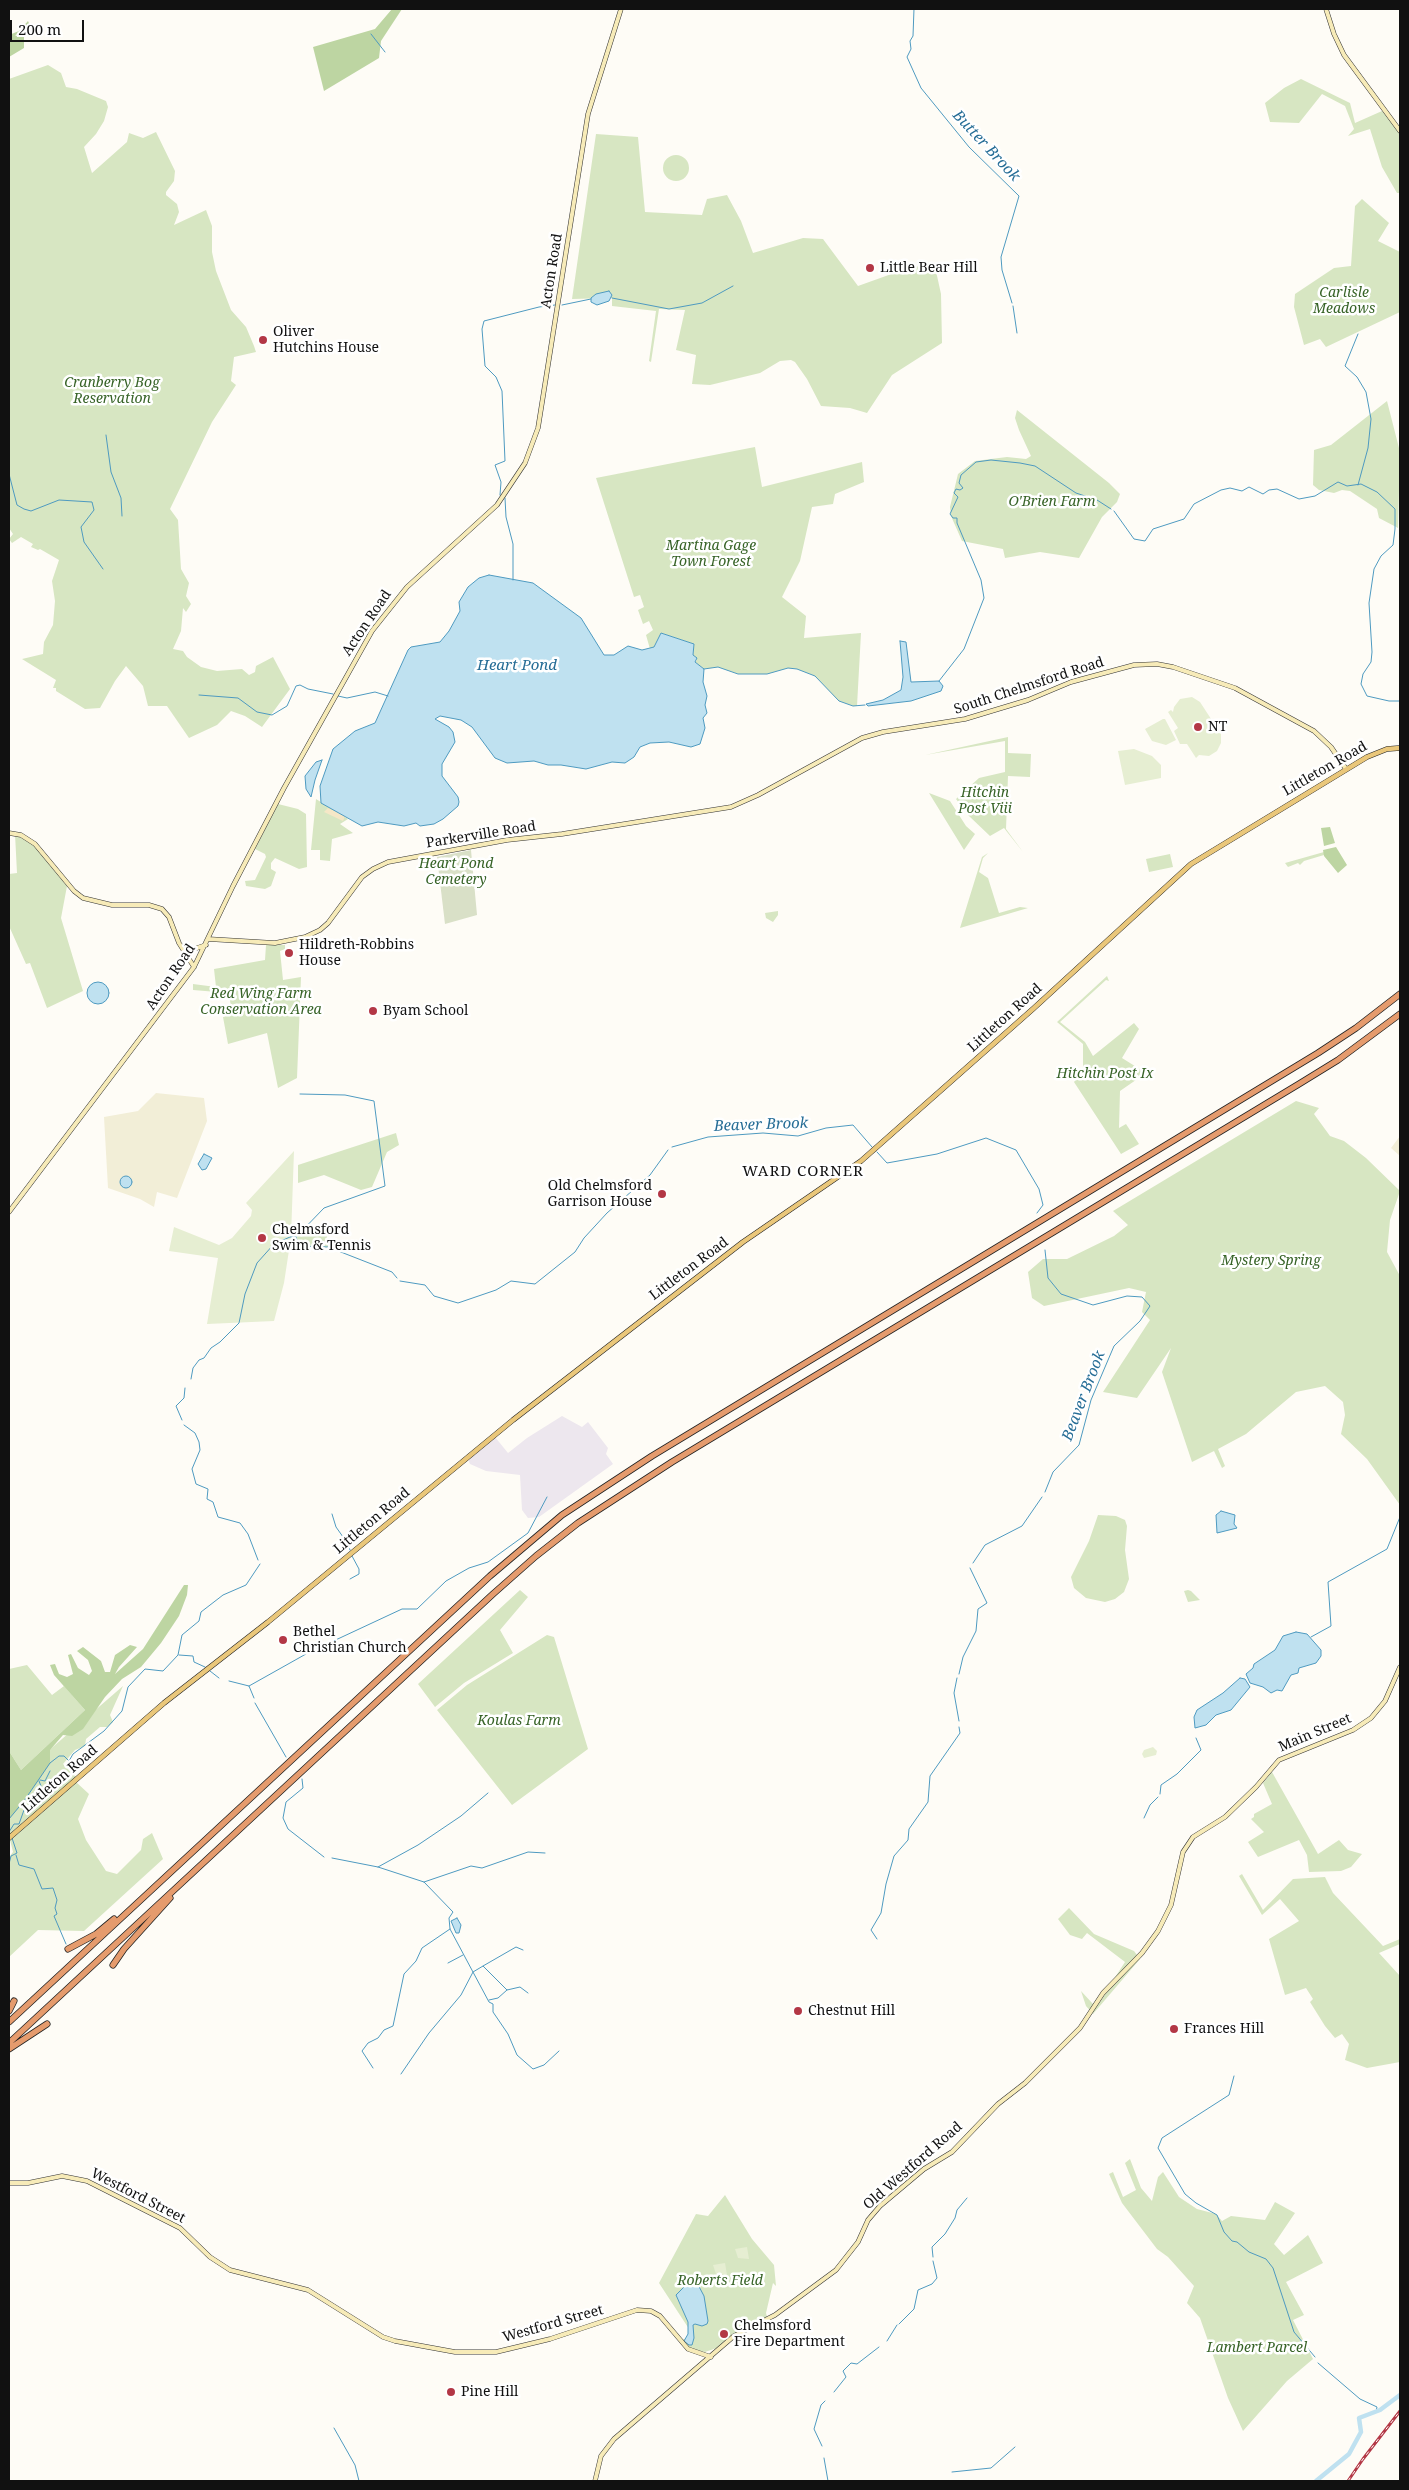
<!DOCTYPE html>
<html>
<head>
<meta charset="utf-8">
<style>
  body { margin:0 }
  #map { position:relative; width:1409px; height:2490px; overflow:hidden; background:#fefcf6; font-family:"Noto Serif",serif }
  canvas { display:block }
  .frame { position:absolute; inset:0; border:10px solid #111; pointer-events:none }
  .scale { position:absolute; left:10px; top:20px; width:74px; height:22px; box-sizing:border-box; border:2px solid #111; border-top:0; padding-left:6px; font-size:15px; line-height:18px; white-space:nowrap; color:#111; -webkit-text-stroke:4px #fff; paint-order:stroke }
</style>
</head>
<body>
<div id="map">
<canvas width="1409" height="2490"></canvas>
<div class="frame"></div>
<div class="scale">200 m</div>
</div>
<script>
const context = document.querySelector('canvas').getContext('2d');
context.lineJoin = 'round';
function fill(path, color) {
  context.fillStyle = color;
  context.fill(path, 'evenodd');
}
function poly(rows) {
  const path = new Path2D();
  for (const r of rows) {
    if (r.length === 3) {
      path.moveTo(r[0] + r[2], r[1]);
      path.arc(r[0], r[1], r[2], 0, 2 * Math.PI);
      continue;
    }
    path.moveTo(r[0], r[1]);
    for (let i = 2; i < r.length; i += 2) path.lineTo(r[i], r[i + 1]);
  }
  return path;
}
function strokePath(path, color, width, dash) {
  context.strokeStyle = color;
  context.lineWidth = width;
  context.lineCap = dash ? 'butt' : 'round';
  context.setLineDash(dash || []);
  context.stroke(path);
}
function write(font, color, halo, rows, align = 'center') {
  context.font = font + ' "Noto Serif",serif';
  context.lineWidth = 5;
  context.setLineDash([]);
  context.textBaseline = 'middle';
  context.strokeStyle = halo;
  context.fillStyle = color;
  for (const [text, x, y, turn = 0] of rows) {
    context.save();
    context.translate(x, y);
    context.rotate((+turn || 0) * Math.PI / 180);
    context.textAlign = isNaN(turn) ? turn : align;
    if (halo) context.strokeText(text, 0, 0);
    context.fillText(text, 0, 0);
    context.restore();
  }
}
const industrial = poly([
  [562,1416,582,1427,588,1422,608,1448,606,1454,613,1464,539,1517,528,1518,522,1510,520,1475,486,1471,470,1464,468,1459,495,1437,508,1453,527,1438]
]);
const farmland = poly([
  [156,1093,204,1098,207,1121,177,1198,157,1192,154,1207,140,1199,108,1188,104,1117,138,1111],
  [1400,1136,1400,1156,1391,1148]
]);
const green = poly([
  [48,65,61,73,66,87,77,89,106,101,108,107,104,121,96,134,84,147,92,173,127,142,129,133,143,138,156,132,175,171,174,181,166,192,166,195,177,204,179,212,174,225,206,210,212,226,212,252,216,271,231,310,246,327,254,346,256,352,234,357,231,381,236,385,212,422,170,509,178,520,181,569,189,583,186,596,191,604,186,612,183,608,181,631,173,649,183,651,187,657,201,667,217,671,242,669,249,675,255,672,256,666,273,657,290,689,262,727,245,716,231,711,217,725,189,738,167,706,148,706,143,686,126,666,115,681,100,708,85,709,56,691,56,688,53,688,56,680,22,659,43,654,44,642,53,625,55,601,52,581,59,560,40,549,38,550,31,547,33,544,21,537,12,543,9,539,13,534,9,528,9,79],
  [1301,79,1350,103,1355,123,1382,111,1400,132,1400,193,1397,193,1382,167,1370,129,1348,136,1354,129,1345,106,1322,94,1299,123,1270,122,1265,103,1284,88],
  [596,134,638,137,645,212,702,215,707,199,727,195,741,221,753,253,803,238,823,239,858,286,897,272,934,262,941,294,942,343,892,375,867,413,850,408,821,406,807,379,795,362,791,360,780,361,760,373,710,385,692,384,696,355,676,350,685,310,659,309,651,362,649,361,656,311,612,306,612,298,572,299],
  [676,168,13],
  [1362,199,1389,223,1378,241,1400,252,1400,312,1326,347,1320,339,1304,345,1294,307,1295,294,1334,268,1351,266,1355,206],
  [1387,401,1400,452,1398,528,1379,518,1377,509,1350,491,1342,490,1334,493,1319,490,1313,485,1314,450,1331,445],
  [1017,410,1109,483,1120,494,1117,502,1102,517,1079,558,1040,552,1005,558,1003,549,962,541,951,516,950,507,958,474,975,461,1007,457,1026,459,1031,456,1019,430,1015,418],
  [755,447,762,487,862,462,864,482,835,494,833,504,812,507,800,561,782,597,806,616,804,638,861,633,857,706,853,706,839,701,815,676,797,669,788,668,767,674,738,674,718,667,704,669,695,662,697,660,693,655,694,644,661,633,654,647,650,649,646,635,653,630,649,621,643,624,638,610,644,607,640,595,634,597,596,478],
  [1008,737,1008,753,1031,754,1030,777,1008,776,1006,829,1023,852,1004,828,990,836,969,816,956,799,979,778,1005,772,1005,741,925,755],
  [929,793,950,801,966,826,975,834,964,850],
  [316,799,348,819,340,824,353,833,332,839,330,861,320,860,320,850,311,850],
  [278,804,298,809,306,814,307,867,299,869,275,858,271,863,271,869,276,872,271,886,265,889,246,886,245,881,255,880,266,857,265,854,255,849],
  [15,834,35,845,67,886,61,918,83,991,47,1008,30,963,26,964,9,926,9,874,17,873],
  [1324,852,1324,855,1304,861,1300,865,1298,863,1288,867,1285,863],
  [988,853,983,858,979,872,988,878,999,913,1020,907,1028,908,960,928,982,857],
  [1170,854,1173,867,1149,872,1146,859],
  [778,911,778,915,773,922,766,918,765,913],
  [266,945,285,945,285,949,280,951,283,980,301,977,297,1078,278,1088,267,1033,228,1044,223,1017,232,1015,229,993,193,990,193,984,216,987,214,969,265,960],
  [1107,976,1109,981,1106,980,1060,1022,1085,1042,1093,1056,1134,1023,1139,1029,1122,1058,1146,1073,1120,1091,1119,1128,1126,1124,1139,1144,1121,1154,1074,1082,1083,1070,1083,1044,1057,1022],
  [1296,1101,1319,1108,1314,1114,1330,1136,1344,1141,1366,1158,1400,1191,1390,1220,1387,1252,1400,1276,1400,1505,1367,1459,1341,1434,1345,1415,1343,1402,1325,1386,1296,1392,1246,1434,1218,1449,1225,1466,1222,1468,1214,1451,1192,1462,1162,1372,1171,1348,1137,1398,1103,1392,1150,1320,1142,1312,1146,1292,1129,1288,1044,1306,1032,1298,1028,1272,1043,1259,1067,1259,1114,1236,1128,1225,1113,1211],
  [396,1133,399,1145,387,1152,372,1187,361,1190,324,1175,298,1183,298,1165],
  [326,1229,328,1247,295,1247,297,1230],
  [1098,1515,1116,1516,1125,1520,1127,1526,1125,1550,1129,1579,1124,1592,1115,1599,1105,1602,1086,1598,1074,1588,1071,1577,1089,1541],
  [520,1590,528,1597,500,1630,513,1653,464,1683,435,1707,418,1684],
  [1188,1590,1191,1591,1200,1600,1188,1602,1184,1591],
  [547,1635,554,1637,588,1749,512,1805,437,1710,467,1685],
  [27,1665,52,1695,64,1686,85,1710,21,1770,9,1751,9,1669],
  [123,1686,110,1715,113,1722,107,1727,100,1727,86,1739,85,1746,75,1750,63,1764,76,1777,9,1835,9,1785],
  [1272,1772,1318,1854,1339,1840,1348,1850,1362,1854,1351,1867,1341,1871,1309,1872,1307,1855,1299,1840,1258,1857,1248,1842,1264,1832,1251,1819,1254,1817,1254,1814,1272,1804,1263,1783],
  [76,1782,89,1794,78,1819,86,1840,106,1871,117,1874,141,1850,143,1839,152,1833,163,1859,84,1931,38,1930,9,1957,9,1857,13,1852,10,1840],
  [1242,1874,1263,1910,1293,1879,1325,1877,1333,1893,1383,1946,1400,1939,1400,1944,1379,1953,1400,1976,1400,2062,1367,2068,1345,2060,1349,2044,1342,2034,1335,2038,1325,2026,1310,2002,1313,1999,1306,1988,1285,1995,1269,1939,1299,1921,1280,1899,1262,1915,1239,1876],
  [1069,1908,1094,1934,1134,1951,1140,1959,1093,2014,1086,2006,1081,1991,1093,2004,1110,1985,1125,1962,1087,1933,1082,1939,1070,1935,1058,1919],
  [1130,2159,1141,2188,1152,2201,1158,2177,1163,2172,1179,2197,1197,2209,1216,2214,1222,2221,1231,2216,1265,2220,1275,2202,1295,2213,1274,2244,1284,2255,1308,2235,1323,2263,1286,2282,1304,2315,1293,2320,1313,2359,1287,2381,1243,2431,1228,2398,1200,2318,1187,2303,1194,2286,1168,2257,1157,2249,1122,2203,1109,2174,1113,2172,1123,2197,1136,2190,1125,2163],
  [725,2195,752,2239,774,2265,776,2286,773,2283,766,2313,767,2317,739,2331,717,2348,705,2352,691,2349,682,2340,693,2335,659,2283,696,2214,708,2216]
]);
const forest = poly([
  [392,9,402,9,381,41,379,58,324,91,313,47,375,29],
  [28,21,31,28,24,37,24,48,9,57,9,35,19,31],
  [1330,827,1335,843,1324,846,1321,828],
  [1336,847,1347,865,1338,873,1324,856,1323,850],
  [184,1585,188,1585,187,1595,179,1616,161,1643,141,1667,122,1679,105,1697,83,1729,72,1736,63,1735,50,1750,50,1763,24,1801,9,1819,9,1751,21,1770,85,1710,54,1675,50,1665,55,1664,59,1674,67,1677,73,1674,68,1655,71,1654,78,1668,89,1675,92,1671,88,1660,77,1651,83,1647,101,1661,105,1672,110,1672,115,1655,130,1645,137,1647,119,1667,115,1674,143,1649]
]);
const sand = poly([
  [328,808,345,816,343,821,324,812]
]);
const cemetery = poly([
  [471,850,477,915,445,924,437,857]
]);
const pitch = poly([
  [1192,697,1200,702,1215,725,1217,724,1221,734,1221,743,1217,751,1209,756,1199,755,1196,758,1187,744,1180,744,1174,731,1178,728,1168,712,1171,710,1173,712,1174,707,1180,699],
  [1163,719,1165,719,1176,740,1166,745,1152,741,1145,729],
  [1134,749,1152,756,1161,765,1161,778,1125,785,1118,751],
  [294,1151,291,1237,284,1283,274,1321,207,1324,218,1258,169,1251,174,1227,219,1245,232,1238,251,1216,252,1210,246,1203],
  [1153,1747,1157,1751,1156,1755,1144,1758,1142,1754,1144,1750],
  [747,2247,749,2259,738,2258,735,2249],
  [725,2263,727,2275,716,2274,713,2265]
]);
const water = poly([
  [609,291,612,295,609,301,597,305,591,302,591,298,596,294,609,291],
  [489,575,533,583,581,618,604,655,614,655,628,646,642,650,654,647,661,633,694,644,693,655,697,658,695,662,704,669,703,682,707,696,705,705,707,713,703,718,705,728,700,744,691,747,669,742,650,743,640,747,634,757,625,763,612,762,586,769,561,765,548,765,534,761,507,763,495,758,472,727,461,720,440,716,435,719,449,727,453,732,455,742,442,764,442,776,458,797,459,802,458,806,443,819,434,824,420,826,416,823,404,826,378,822,362,826,321,803,320,786,333,749,355,731,375,723,408,650,411,647,440,642,449,631,460,611,459,602,468,587,479,578,489,575],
  [900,641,906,642,911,682,939,681,943,686,941,691,911,701,868,706,866,704,883,700,901,690,903,677,900,641],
  [322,760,315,780,311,797,306,789,305,776,316,762,322,760],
  [98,993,11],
  [204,1154,212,1158,206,1169,202,1170,198,1164,204,1154],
  [126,1182,6],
  [1221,1511,1235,1515,1234,1524,1237,1528,1217,1533,1216,1515,1221,1511],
  [1296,1632,1307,1634,1321,1650,1321,1656,1316,1663,1299,1668,1298,1673,1291,1675,1282,1691,1277,1690,1271,1693,1263,1687,1250,1683,1246,1674,1253,1668,1254,1664,1275,1650,1283,1636,1296,1632],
  [1240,1678,1245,1679,1250,1687,1231,1710,1216,1715,1206,1725,1195,1728,1194,1717,1197,1710,1223,1693,1240,1678],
  [457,1918,461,1925,459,1933,456,1933,451,1921,457,1918],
  [692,2279,695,2279,704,2296,708,2321,707,2324,702,2326,695,2324,693,2325,694,2338,692,2345,689,2345,684,2341,688,2334,688,2322,676,2295,692,2279]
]);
const stream = poly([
  [914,9,913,36,910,41,911,49,907,57,921,88,969,147,1019,196,1001,257,1002,270,1012,303],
  [371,34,385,52],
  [612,298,669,309,702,303,733,286],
  [562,305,591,299],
  [1013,306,1017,333],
  [106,435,111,472,121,498,122,516],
  [9,474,17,505,24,509,31,511,59,500,92,502,94,510,81,527,84,542,103,569],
  [1358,485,1368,448,1371,419,1366,392,1357,377,1345,366,1358,334],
  [500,495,501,482,495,465,505,461,502,391,496,377,485,366,482,329,484,321,539,307,555,305],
  [505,498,506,517,513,544,513,580],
  [1114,511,1134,539,1145,541,1153,529,1184,519,1194,504,1221,490,1230,488,1242,491,1249,487,1263,494,1269,490,1277,489,1299,499,1315,496,1338,482,1347,486,1361,484,1377,492,1395,509,1395,529,1393,545,1381,556,1374,569,1369,603,1372,652,1371,662,1363,674,1361,684,1367,696,1389,701,1400,701],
  [704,669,718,667,738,674,767,674,788,668,797,669,815,676,839,701,853,706,865,705],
  [939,681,964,649,984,598,981,580,957,523,957,518,953,518,950,514,958,497,954,493,956,489,960,490,963,488,959,483,961,475,976,462,991,460,1020,463,1035,466,1076,493,1097,500,1111,509],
  [199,695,238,698,257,712,272,715,287,706,296,686,300,685,308,689,333,694],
  [338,696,347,698,375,692,388,696],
  [672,1147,708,1137,763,1133,798,1136,826,1128,853,1125,872,1147],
  [877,1152,887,1163,937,1154,986,1138,1016,1150,1039,1189,1043,1205,1037,1213],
  [297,1236,324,1208,385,1186,374,1101,345,1095,300,1094],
  [1045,1250,1048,1278,1061,1294,1093,1305,1127,1296,1142,1297,1150,1306,1140,1321,1114,1346,1091,1400,1079,1445,1053,1472,1045,1492],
  [400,1281,425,1285,434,1296,458,1303,496,1290,511,1281,535,1284,575,1252,584,1238,607,1213,650,1175,668,1150],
  [191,1379,193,1368,199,1360,204,1358,211,1348,220,1342,239,1323,245,1294,257,1263,274,1244,290,1237,296,1237,299,1246,328,1247,392,1272,397,1278],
  [182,1420,176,1406,184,1398,185,1388],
  [184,1425,195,1433,199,1442,200,1450,192,1469,196,1484,208,1489,207,1499,213,1502,218,1517,240,1523,248,1534,258,1560],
  [332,1514,336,1527,348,1544,350,1550],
  [973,1563,985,1545,1022,1526,1042,1497],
  [350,1579,359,1574,359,1569,352,1556],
  [1311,1637,1331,1626,1328,1582,1387,1549,1400,1517],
  [312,1651,402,1609,417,1609,446,1581,469,1568,488,1562,528,1533,547,1497],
  [179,1655,193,1656,194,1662,205,1667],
  [210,1671,219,1678],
  [959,1674,963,1657,976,1631,978,1609,987,1603,970,1568],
  [957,1678,954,1693,959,1721],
  [229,1681,249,1686,254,1698],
  [249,1686,306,1654],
  [255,1703,286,1757],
  [302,1779,303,1788,286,1802,283,1818,288,1829,324,1857],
  [40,1780,45,1781,50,1771],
  [1160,1794,1161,1785,1177,1774,1201,1750,1196,1738],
  [1144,1818,1150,1805,1158,1797],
  [9,1819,24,1801,50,1763,59,1756,64,1756,69,1761,73,1754,104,1731,122,1711,128,1687,145,1669,163,1671,178,1655,182,1635,199,1621,201,1612,223,1595,246,1585,260,1564],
  [9,1832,14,1824,19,1824,24,1810,30,1810,32,1804,36,1804,36,1793,43,1791,39,1781],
  [16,1855,19,1865,34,1869,42,1889,53,1888,57,1900,55,1908,57,1914,54,1916,66,1944],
  [332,1858,378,1867,424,1882,453,1912,449,1918,450,1929,489,2002,493,2004,493,2012,508,2034,517,2055,533,2069,544,2065,559,2051],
  [9,1864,11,1856,17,1853,12,1838],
  [378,1867,418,1845,461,1816,488,1793],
  [424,1882,471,1866,482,1868,528,1852,545,1853],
  [877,1939,871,1930,881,1913,886,1884,894,1856,908,1840,909,1829,928,1802,930,1776,960,1733,959,1727],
  [448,1963,463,1955],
  [483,1966,516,1947,523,1950],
  [489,2000,498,1998,507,1990],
  [373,2068,362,2051,368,2043,378,2038,384,2030,393,2026,404,1974,416,1961,422,1948,450,1929],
  [401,2074,429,2033,461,1995,473,1972,483,1966,507,1990,520,1987,528,1993],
  [1234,2076,1229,2095,1162,2138,1158,2148,1185,2194,1196,2203,1217,2215,1224,2232,1232,2241,1237,2242,1249,2252,1266,2259,1273,2268,1294,2332,1315,2357],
  [933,2257,932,2247,945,2234,955,2218,957,2210,967,2198],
  [899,2324,914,2309,918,2290,932,2284,937,2278,933,2261],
  [887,2341,897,2325],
  [1318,2363,1360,2399,1377,2407,1376,2412],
  [834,2392,846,2377,843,2371,851,2363,857,2364,879,2347],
  [334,2428,355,2465,359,2481],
  [822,2446,814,2429,821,2405,825,2401],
  [824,2458,828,2481],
  [952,2472,991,2468,1015,2447]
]);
const river = poly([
  [1316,2481,1349,2454,1361,2432,1359,2418,1380,2410,1400,2395]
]);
const secondary = poly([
  [1326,9,1334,34,1344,55,1400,131],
  [9,833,21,835,35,844,74,891,83,898,112,905,149,905,162,909,169,917,179,943,194,967],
  [208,939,275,943,305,937,320,930,328,923,362,877,373,869,388,862,507,840,562,834,731,807,758,795,862,738,883,732,965,719,1028,700,1071,682,1134,665,1157,664,1173,667,1235,688,1314,731,1331,747,1346,769],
  [184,949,191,950,206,945],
  [9,1212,194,967,233,886,284,788,372,631,407,587,497,505,525,463,538,428,588,114,621,9],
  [9,2183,28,2183,62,2176,87,2181,180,2228,210,2257,230,2270,308,2290,383,2337,395,2341,455,2352,496,2352,550,2339,637,2310,651,2311,660,2316,688,2349,711,2357],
  [595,2481,601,2456,614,2439,734,2336,775,2315,836,2270,858,2242,868,2220,880,2206,924,2169,952,2152,998,2104,1025,2083,1080,2028,1103,1993,1142,1953,1158,1931,1171,1905,1183,1852,1193,1837,1225,1817,1256,1787,1279,1760,1353,1730,1371,1718,1385,1701,1400,1667]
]);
const primary = poly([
  [9,1838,164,1703,268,1622,513,1420,743,1242,861,1161,1034,1008,1191,864,1367,757,1387,749,1400,748]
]);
const motorway = poly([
  [68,1949,96,1934,114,1919],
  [113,1965,124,1949,170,1898],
  [9,2011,14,2001],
  [9,2022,490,1576,562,1515,652,1456,1318,1053,1356,1028,1400,994],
  [9,2043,493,1594,536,1556,578,1523,672,1462,1299,1084,1338,1060,1400,1014],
  [9,2049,47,2024]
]);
const rail = poly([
  [1348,2481,1363,2459,1400,2411]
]);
const markers = [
  [870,268,5,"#b33745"],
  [263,340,5,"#b33745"],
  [1198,727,5,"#b33745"],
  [289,953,5,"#b33745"],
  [373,1011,5,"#b33745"],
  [662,1194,5,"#b33745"],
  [262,1238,5,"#b33745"],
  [283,1640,5,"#b33745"],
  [798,2011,5,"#b33745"],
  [1174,2029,5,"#b33745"],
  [724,2334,5,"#b33745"],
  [451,2392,5,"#b33745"]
];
const poiNames = [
  ["Little Bear Hill",880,268],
  ["Oliver",273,332],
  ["Hutchins House",273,348],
  ["NT",1208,727],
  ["Hildreth-Robbins",299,945],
  ["House",299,961],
  ["Byam School",383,1011],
  ["Old Chelmsford",652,1186,"right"],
  ["Garrison House",652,1202,"right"],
  ["Chelmsford",272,1230],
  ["Swim & Tennis",272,1246],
  ["Bethel",293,1632],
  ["Christian Church",293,1648],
  ["Chestnut Hill",808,2011],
  ["Frances Hill",1184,2029],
  ["Chelmsford",734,2326],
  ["Fire Department",734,2342],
  ["Pine Hill",461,2392]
];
const streetNames = [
  ["Acton Road",552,271,-81],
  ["Acton Road",367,623,-56],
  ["South Chelmsford Road",1029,686,-18],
  ["Littleton Road",1325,769,-30],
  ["Parkerville Road",481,835,-9],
  ["Acton Road",171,977,-56],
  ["Littleton Road",1005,1018,-42],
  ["Littleton Road",689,1269,-37],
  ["Littleton Road",372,1521,-40],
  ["Main Street",1315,1733,-23],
  ["Littleton Road",60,1779,-41],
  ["Old Westford Road",913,2166,-41],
  ["Westford Street",138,2196,27],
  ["Westford Street",553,2324,-16]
];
const parkNames = [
  ["Carlisle",1344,293],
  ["Meadows",1344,309],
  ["Cranberry Bog",112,383],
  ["Reservation",112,399],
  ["O'Brien Farm",1052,502],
  ["Martina Gage",711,546],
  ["Town Forest",711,562],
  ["Hitchin",985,793],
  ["Post Viii",985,809],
  ["Heart Pond",456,864],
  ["Cemetery",456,880],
  ["Red Wing Farm",261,994],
  ["Conservation Area",261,1010],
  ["Hitchin Post Ix",1105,1074],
  ["Mystery Spring",1271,1261],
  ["Koulas Farm",519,1721],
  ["Roberts Field",720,2281],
  ["Lambert Parcel",1257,2348]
];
const waterNames = [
  ["Butter Brook",986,146,47],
  ["Heart Pond",517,666],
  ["Beaver Brook",761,1125,-2],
  ["Beaver Brook",1084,1396,-69]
];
const neighbourhoodNames = [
  ["WARD CORNER",803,1172]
];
fill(industrial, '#ede7ee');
fill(farmland, '#f2eed7');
fill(green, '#d7e6c2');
fill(forest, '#bdd5a2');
fill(sand, '#f5e7c7');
fill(cemetery, '#d9e0c7');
fill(pitch, '#e6eed2');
fill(water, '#bfe1f0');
strokePath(water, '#4e9ac0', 1);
strokePath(stream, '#4e9ac0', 1);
strokePath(river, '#bfe1f0', 4.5);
strokePath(secondary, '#333', 5);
strokePath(primary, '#222', 5.5);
strokePath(motorway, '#222', 7);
strokePath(secondary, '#f7ebb8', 4);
strokePath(primary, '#eac77a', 4.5);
strokePath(motorway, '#e59b6d', 5.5);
strokePath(rail, '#b33745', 3);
strokePath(rail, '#fff', 1, [4]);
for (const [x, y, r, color] of markers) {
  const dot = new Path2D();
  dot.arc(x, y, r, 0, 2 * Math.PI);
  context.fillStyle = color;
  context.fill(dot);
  strokePath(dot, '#fff', 2);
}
write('14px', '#111', '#fff', poiNames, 'left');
write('14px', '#111', '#fff', streetNames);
write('italic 14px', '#376327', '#fff', parkNames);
write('italic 15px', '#266d96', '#fff', waterNames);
context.letterSpacing = '1px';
write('15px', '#111', '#fff', neighbourhoodNames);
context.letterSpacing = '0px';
</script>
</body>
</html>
